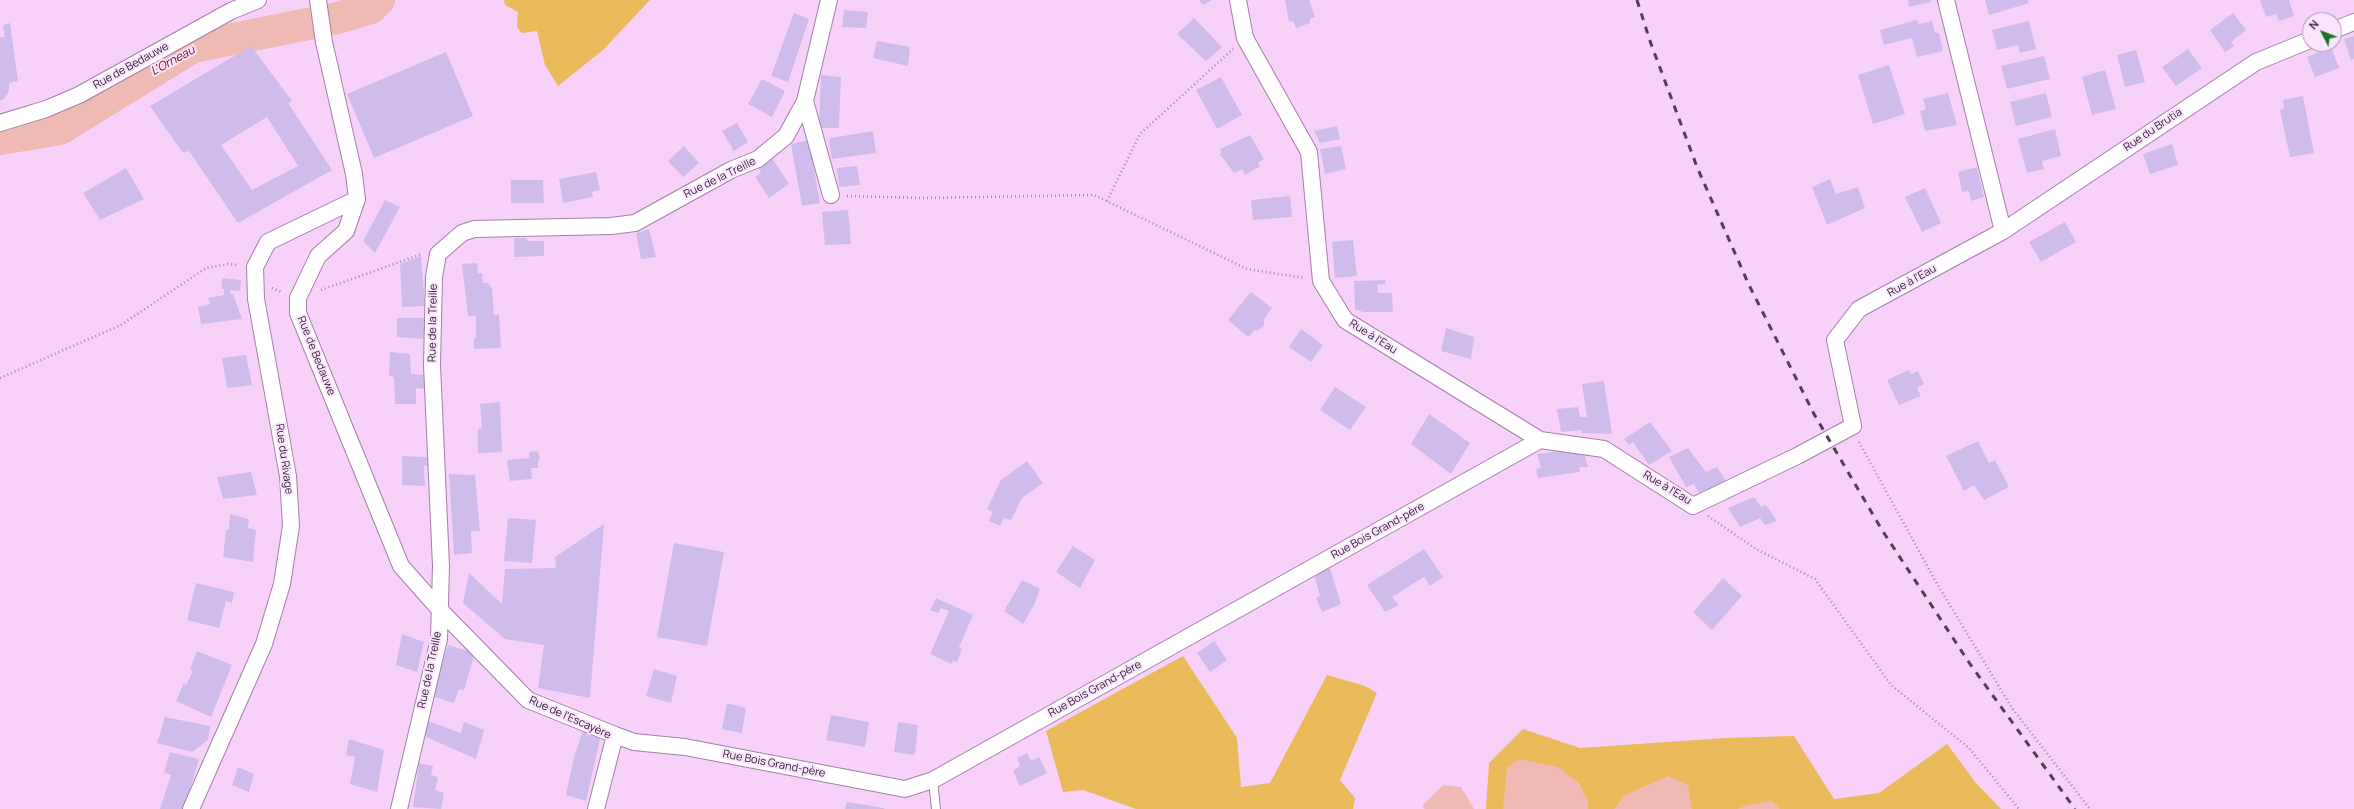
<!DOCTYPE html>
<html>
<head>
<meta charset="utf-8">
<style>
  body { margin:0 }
  #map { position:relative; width:2354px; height:809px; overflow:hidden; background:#f7d1fa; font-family:Manrope,sans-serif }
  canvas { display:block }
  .north { position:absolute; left:2302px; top:12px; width:40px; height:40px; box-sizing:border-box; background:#fbe4fd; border:1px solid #ab97ac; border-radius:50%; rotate:312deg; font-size:11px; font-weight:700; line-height:16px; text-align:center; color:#322333 }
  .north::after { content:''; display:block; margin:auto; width:14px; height:18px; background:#1d7521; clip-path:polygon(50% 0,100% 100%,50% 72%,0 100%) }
</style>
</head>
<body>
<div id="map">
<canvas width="2354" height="809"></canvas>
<div class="north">N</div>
</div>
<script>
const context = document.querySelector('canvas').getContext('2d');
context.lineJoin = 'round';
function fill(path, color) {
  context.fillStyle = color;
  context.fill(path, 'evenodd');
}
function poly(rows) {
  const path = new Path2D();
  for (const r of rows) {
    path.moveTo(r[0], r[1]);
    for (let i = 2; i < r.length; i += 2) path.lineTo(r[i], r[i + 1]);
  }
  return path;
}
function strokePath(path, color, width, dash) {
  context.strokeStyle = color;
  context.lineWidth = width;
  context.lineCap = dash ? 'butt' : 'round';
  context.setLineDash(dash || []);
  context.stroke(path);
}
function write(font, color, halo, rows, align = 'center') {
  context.font = font + ' Manrope,sans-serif';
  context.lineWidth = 4;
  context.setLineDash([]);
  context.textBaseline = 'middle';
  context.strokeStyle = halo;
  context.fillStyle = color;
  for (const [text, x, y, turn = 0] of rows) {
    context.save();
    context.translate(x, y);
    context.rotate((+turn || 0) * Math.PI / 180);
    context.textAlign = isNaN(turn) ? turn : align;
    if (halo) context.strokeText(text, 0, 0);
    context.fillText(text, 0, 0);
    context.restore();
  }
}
const green = poly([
  [504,0,650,0,603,50,558,86,545,65,537,31,522,33,517,27,518,12,505,5],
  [1183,656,1237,738,1241,787,1270,783,1327,675,1365,686,1377,693,1340,780,1355,798,1353,809,1136,809,1083,790,1063,792,1046,731],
  [1523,729,1580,748,1725,738,1794,736,1834,799,1879,793,1947,744,1976,783,2001,809,1486,809,1489,763]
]);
const water = poly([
  [1519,759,1558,767,1579,783,1588,801,1588,809,1503,809,1507,768],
  [1668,776,1688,785,1692,809,1614,809,1625,795],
  [1443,785,1461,787,1474,809,1425,809,1422,806],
  [1772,801,1780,809,1737,809,1747,805]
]);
const river = poly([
  [0,139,60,129,193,47,338,18,371,8,379,0]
]);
const building = poly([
  [1199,0,1212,0,1203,5],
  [1285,0,1309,0,1315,17,1310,19,1310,23,1296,28,1293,21,1289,22],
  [1908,0,1931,0,1931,2,1909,7],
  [1985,0,2028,0,2029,3,1989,15],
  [2260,0,2289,0,2294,16,2279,21,2276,14,2266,17],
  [844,10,868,12,866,28,842,27],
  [794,13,809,19,788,82,771,76],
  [2233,13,2246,30,2231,42,2234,46,2225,52,2210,30],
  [1194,18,1222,47,1206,61,1177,34],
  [1917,20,1919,24,1932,21,1935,33,1939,33,1943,51,1917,57,1912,38,1884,45,1880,30],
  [2029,21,2036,49,2020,53,2018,45,1997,50,1992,30],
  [10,23,18,81,9,83,9,91,3,100,0,100,0,37,5,37,3,25],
  [2354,36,2354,59,2351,60,2344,39],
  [877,41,910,47,908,66,873,58],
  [251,46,292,101,288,103,332,170,238,223,189,151,183,153,150,106],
  [267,117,298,166,252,190,221,145],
  [2331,47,2339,68,2315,77,2307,57],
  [2188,49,2202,68,2176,86,2162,67],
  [2136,50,2145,82,2125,87,2117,55],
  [446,52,473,116,374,158,347,94],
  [2044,56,2050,79,2007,89,2001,66],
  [1889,65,1905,114,1873,124,1858,75],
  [2105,70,2116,109,2092,115,2082,77],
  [821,75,841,77,839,128,819,128],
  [1221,77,1242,115,1217,129,1196,90],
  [762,79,785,91,772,117,748,104],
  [1948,93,1957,125,1925,131,1920,111,1926,109,1923,99],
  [2046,93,2052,117,2016,126,2010,102],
  [2303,96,2314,153,2290,157,2280,110,2284,108,2283,100],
  [737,123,748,142,734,151,722,131],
  [1337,126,1340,139,1320,143,1314,131],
  [2055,129,2061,156,2042,161,2044,169,2027,173,2018,139],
  [873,131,876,153,832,159,829,140,831,138],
  [1250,135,1264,159,1258,163,1260,166,1245,175,1242,169,1234,173,1219,153,1222,153,1220,149],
  [809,140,820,203,802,206,791,144],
  [2172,144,2178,165,2150,174,2143,154],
  [684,146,699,163,683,177,668,161],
  [1341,146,1346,169,1325,174,1320,149],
  [772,158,789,184,769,198,755,177,761,173,758,167],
  [857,166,860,185,839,187,837,168],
  [1977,167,1984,197,1971,201,1969,191,1962,192,1958,172],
  [126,168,144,199,100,220,83,193],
  [596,172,600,190,592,192,593,197,563,203,559,179],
  [1830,179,1836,194,1858,187,1865,208,1827,225,1812,187],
  [511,180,543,180,544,203,511,203],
  [1925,188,1941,223,1922,232,1905,197],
  [1290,196,1292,217,1253,220,1251,200],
  [385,200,400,207,375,253,363,241],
  [848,210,851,244,825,245,822,212],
  [2065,222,2076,242,2041,262,2029,242],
  [649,229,656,257,641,259,636,233],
  [514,238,527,238,527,241,544,241,544,256,514,257],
  [1353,240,1357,276,1335,278,1332,242],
  [421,256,425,306,402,307,400,264],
  [477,263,478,273,482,273,483,283,488,283,492,289,494,315,499,315,501,348,474,349,474,338,476,338,476,316,468,316,462,264],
  [222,278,241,280,240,291,230,290,231,294,233,294,242,319,201,324,198,307,210,304,208,298,224,295,224,289,222,289],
  [1385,280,1385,284,1377,285,1378,293,1392,293,1393,312,1363,312,1355,309,1354,281],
  [1251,292,1272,308,1264,319,1264,326,1257,331,1255,330,1248,337,1228,320],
  [397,318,424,318,426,339,397,337],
  [1446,328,1474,337,1471,359,1441,351],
  [1301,329,1323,345,1311,362,1289,347],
  [390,352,410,354,411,374,426,375,426,389,416,388,416,404,395,404,394,377,389,376],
  [246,355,252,385,227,388,222,358],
  [1909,370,1911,374,1918,371,1924,384,1917,388,1921,396,1899,405,1887,380],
  [1604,381,1612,434,1582,433,1582,430,1561,432,1557,409,1578,407,1580,417,1587,417,1582,384],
  [1335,387,1366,407,1350,430,1320,410],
  [500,402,502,452,478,453,478,429,482,428,480,404],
  [1429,414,1470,443,1451,474,1411,444],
  [1650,422,1672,451,1649,465,1633,442,1629,445,1624,439],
  [1978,441,1989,463,1995,460,2009,487,1984,500,1974,485,1964,491,1946,456],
  [1688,448,1706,472,1717,467,1726,481,1699,493,1694,484,1686,487,1669,457],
  [1574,449,1575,453,1584,453,1588,467,1579,467,1580,472,1538,478,1536,469,1541,468,1537,454],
  [538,451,540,459,538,460,538,468,531,468,532,479,510,481,507,460,529,458,529,452],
  [402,456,427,457,428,466,424,466,425,486,402,485],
  [1027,461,1043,483,1022,498,1011,520,1004,518,1000,526,989,521,993,512,987,509,1001,480],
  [251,472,257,495,223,499,217,477],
  [449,474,475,475,480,531,471,531,472,553,454,555],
  [1754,497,1761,507,1766,505,1777,521,1765,525,1760,518,1740,527,1728,508],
  [230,514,249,519,248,528,256,530,253,562,223,557,226,530,229,530],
  [508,518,536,520,532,563,504,561],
  [604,524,590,698,538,688,544,645,505,639,463,603,469,573,502,604,505,569,556,568,555,557],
  [674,543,724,552,707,646,657,637],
  [1073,546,1095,560,1080,588,1056,572],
  [1424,549,1443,577,1430,586,1424,577,1392,597,1399,605,1385,612,1367,585],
  [1330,568,1341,604,1322,612,1316,598,1320,596,1314,574],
  [1723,578,1742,596,1712,630,1693,612],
  [1022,580,1040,589,1034,605,1023,624,1004,611],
  [196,583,234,592,232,603,226,601,219,628,187,620],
  [936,598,973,615,959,647,962,649,957,662,953,660,951,664,930,654,949,611,941,608,938,613,930,610],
  [402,634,424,642,417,672,396,665],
  [1214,641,1227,660,1210,672,1197,653],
  [448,645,475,653,464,690,459,689,454,703,432,696],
  [197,651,232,665,211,717,176,701,184,683,186,685,193,671,190,669],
  [654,669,677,676,671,703,646,696],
  [727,703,746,708,742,733,722,729],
  [831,715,869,722,865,747,826,740],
  [165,717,210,726,208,740,192,752,157,743],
  [428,721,461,733,464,722,484,730,476,759,424,736],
  [898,722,918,725,915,755,894,752],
  [583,730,601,735,586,801,566,795,574,757],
  [349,739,384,750,377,792,350,784,355,757,346,755],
  [170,752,199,759,184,809,160,809,171,775,164,772],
  [1027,753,1031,761,1039,757,1047,773,1020,786,1013,771,1020,766,1017,758],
  [419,763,433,766,431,775,438,777,435,790,444,793,441,809,413,807],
  [238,767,254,774,249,792,232,785],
  [847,802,884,808,884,809,845,809]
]);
const path = poly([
  [847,196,923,198,1094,195,1247,269,1305,278],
  [1107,201,1140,134,1233,49],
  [272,288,282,292],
  [321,290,422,254],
  [0,378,121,325,206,268,228,264,238,265],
  [1859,442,1936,582,2012,708,2090,809],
  [1708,516,1756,549,1815,579,1891,685,1969,748,2019,809]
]);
const lane = poly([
  [933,780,936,809]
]);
const street = poly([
  [318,0,324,42,354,174,357,199,346,231,318,256,298,298,298,313,401,566,440,610,528,700,615,735,596,809],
  [829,0,805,101,831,195],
  [1238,0,1245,38,1309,152,1321,281,1345,320,1540,440,1604,449,1693,506,1797,456,1853,426,1835,340,1859,309,2003,231,2256,62,2310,40],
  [1946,0,2003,231],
  [2334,30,2354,22],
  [0,123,46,109,79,95,231,11,258,0],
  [615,735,634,742,685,747,905,789,933,780,1540,440],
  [191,809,264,644,282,584,291,526,288,476,256,299,255,267,268,242,357,199],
  [399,809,439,639,441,566,432,365,434,277,438,254,462,233,474,229,611,226,635,223,731,170,758,159,786,136,805,101]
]);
const rail = poly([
  [1637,0,1650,41,1697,167,1749,285,1814,414,1882,530,1970,664,2075,809]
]);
const streetNames = [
  ["Rue de Bedauwe",131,66,-29],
  ["Rue du Brutia",2153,130,-34],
  ["Rue de la Treille",720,178,-26],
  ["Rue à l'Eau",1912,281,-29],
  ["Rue de la Treille",433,323,-89],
  ["Rue à l'Eau",1373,337,32],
  ["Rue de Bedauwe",316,356,68],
  ["Rue du Rivage",284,459,82],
  ["Rue à l'Eau",1667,488,31],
  ["Rue Bois Grand-père",1378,531,-29],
  ["Rue de la Treille",430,670,-78],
  ["Rue Bois Grand-père",1095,689,-29],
  ["Rue de l'Escayère",570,718,24],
  ["Rue Bois Grand-père",774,764,11]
];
const waterNames = [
  ["L'Orneau",173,61,-29]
];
fill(green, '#e8ba5a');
fill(water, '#efb9b4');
strokePath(river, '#efb9b4', 32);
fill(building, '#d0bcec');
strokePath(lane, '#a380a6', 10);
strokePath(street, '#a380a6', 18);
strokePath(path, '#a488a6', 2.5, [1, 3]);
strokePath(lane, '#fff', 8);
strokePath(street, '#fff', 16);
strokePath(rail, '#523f53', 3, [7, 7]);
write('11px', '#322333', '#fbe4fd', streetNames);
write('italic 12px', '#661619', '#fbe4fd', waterNames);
</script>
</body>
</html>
